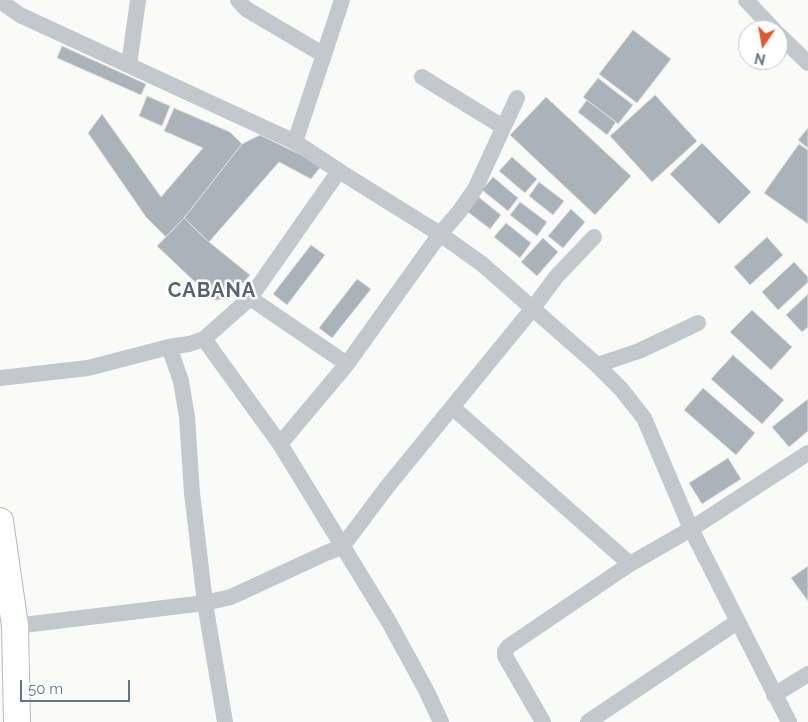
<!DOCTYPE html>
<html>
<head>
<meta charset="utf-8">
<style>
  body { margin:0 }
  #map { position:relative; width:808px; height:722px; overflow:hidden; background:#fafaf8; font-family:Raleway,sans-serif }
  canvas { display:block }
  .north { position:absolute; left:738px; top:20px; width:50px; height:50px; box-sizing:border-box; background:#fff; border:1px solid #c1c8cd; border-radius:50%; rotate:192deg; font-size:14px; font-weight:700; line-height:20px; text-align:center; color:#657683 }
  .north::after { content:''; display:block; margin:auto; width:18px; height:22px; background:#e4572e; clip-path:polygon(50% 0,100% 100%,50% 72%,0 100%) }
  .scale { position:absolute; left:20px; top:680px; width:110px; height:22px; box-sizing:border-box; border:2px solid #657683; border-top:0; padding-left:6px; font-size:15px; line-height:18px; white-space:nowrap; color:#657683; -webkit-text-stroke:4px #fff; paint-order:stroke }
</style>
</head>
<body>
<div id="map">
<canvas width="808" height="722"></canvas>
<div class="north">N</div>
<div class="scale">50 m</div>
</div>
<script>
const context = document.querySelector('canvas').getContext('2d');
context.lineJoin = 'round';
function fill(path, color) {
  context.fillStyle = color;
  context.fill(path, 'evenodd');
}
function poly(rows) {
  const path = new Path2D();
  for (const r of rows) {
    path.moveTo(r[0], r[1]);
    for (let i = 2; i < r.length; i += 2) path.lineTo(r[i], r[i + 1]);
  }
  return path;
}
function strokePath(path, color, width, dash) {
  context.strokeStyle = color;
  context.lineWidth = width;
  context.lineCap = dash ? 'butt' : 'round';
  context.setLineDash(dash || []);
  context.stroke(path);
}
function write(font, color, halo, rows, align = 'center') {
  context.font = font + ' Raleway,sans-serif';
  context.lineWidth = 5;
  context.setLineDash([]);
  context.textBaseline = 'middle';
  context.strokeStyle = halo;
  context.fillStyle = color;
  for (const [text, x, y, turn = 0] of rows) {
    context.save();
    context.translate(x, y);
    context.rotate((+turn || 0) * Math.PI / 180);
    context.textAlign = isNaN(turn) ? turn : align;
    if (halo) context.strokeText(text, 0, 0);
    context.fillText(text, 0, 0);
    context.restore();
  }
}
const building = poly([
  [633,30,671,59,637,103,599,74,633,30],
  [62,46,146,84,141,95,57,58,62,46],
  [598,78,633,105,618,124,583,97,598,78],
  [655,95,697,141,652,182,610,136,655,95],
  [147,96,170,106,162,126,139,116,147,96],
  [546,97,631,176,595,215,510,135,546,97],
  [587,100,616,122,607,135,578,112,587,100],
  [174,108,230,132,242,144,184,218,166,237,146,217,88,133,102,114,161,197,203,148,164,131,174,108],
  [808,128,808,148,798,140,808,128],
  [260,135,322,165,311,179,279,162,209,242,184,218,242,144,260,135],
  [702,143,751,192,719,224,670,174,702,143],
  [799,144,808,150,808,224,764,193,799,144],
  [512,157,537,179,525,193,499,171,512,157],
  [493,177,518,198,508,211,482,190,493,177],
  [539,182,564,201,553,215,529,196,539,182],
  [476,195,501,215,490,229,464,209,476,195],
  [520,202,547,222,537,236,510,215,520,202],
  [571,209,585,222,563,248,548,236,571,209],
  [184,218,209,242,250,275,229,299,214,300,157,246,184,218],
  [506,223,531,243,520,258,494,237,506,223],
  [767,237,783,255,750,285,734,267,767,237],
  [543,238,558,252,537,276,521,262,543,238],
  [311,245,325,255,287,305,273,294,311,245],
  [794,262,808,277,808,282,778,310,762,292,794,262],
  [357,279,371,289,332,338,319,328,357,279],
  [808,294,808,327,802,332,786,315,808,294],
  [752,310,792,347,771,370,730,332,752,310],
  [733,355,784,400,762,424,711,379,733,355],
  [703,388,755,433,736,455,684,410,703,388],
  [808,399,808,431,789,447,772,427,808,399],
  [728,458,741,479,702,504,689,483,728,458],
  [808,566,808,601,791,578,808,566]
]);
const minor = poly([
  [238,0,246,9,324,55],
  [746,0,774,30],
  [0,1,20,15,295,142,339,171,440,234,482,264,597,365,621,389,644,418,691,529,789,722],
  [778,34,808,63],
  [129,65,138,0],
  [422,77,503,127],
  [295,142,342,0],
  [250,298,347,364],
  [204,339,280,444,389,622,426,690,441,722],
  [169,347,181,381,187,417,192,493,205,603,225,722],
  [597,365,639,351,698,323],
  [0,378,88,368,169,347,189,344,204,339,250,298,339,171],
  [452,407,630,564],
  [280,444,347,364,440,234,459,212,475,189,517,98],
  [15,626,205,603,231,597,326,553,342,547,387,487,533,308,556,277,594,237],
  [774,695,808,674],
  [543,722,505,656,505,651,509,646,630,564,691,529,808,453],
  [588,722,737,622]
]);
const primary = poly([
  [0,521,15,626,17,722]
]);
const districtNames = [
  ["CABANA",212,291]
];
fill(building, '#aab3b9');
strokePath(building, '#dcdcda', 1);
strokePath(primary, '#b5babe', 28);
strokePath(minor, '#c3c8cc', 16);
strokePath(primary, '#fff', 26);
context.letterSpacing = '1px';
write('bold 20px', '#57646e', '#fff', districtNames);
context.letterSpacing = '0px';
</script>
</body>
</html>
